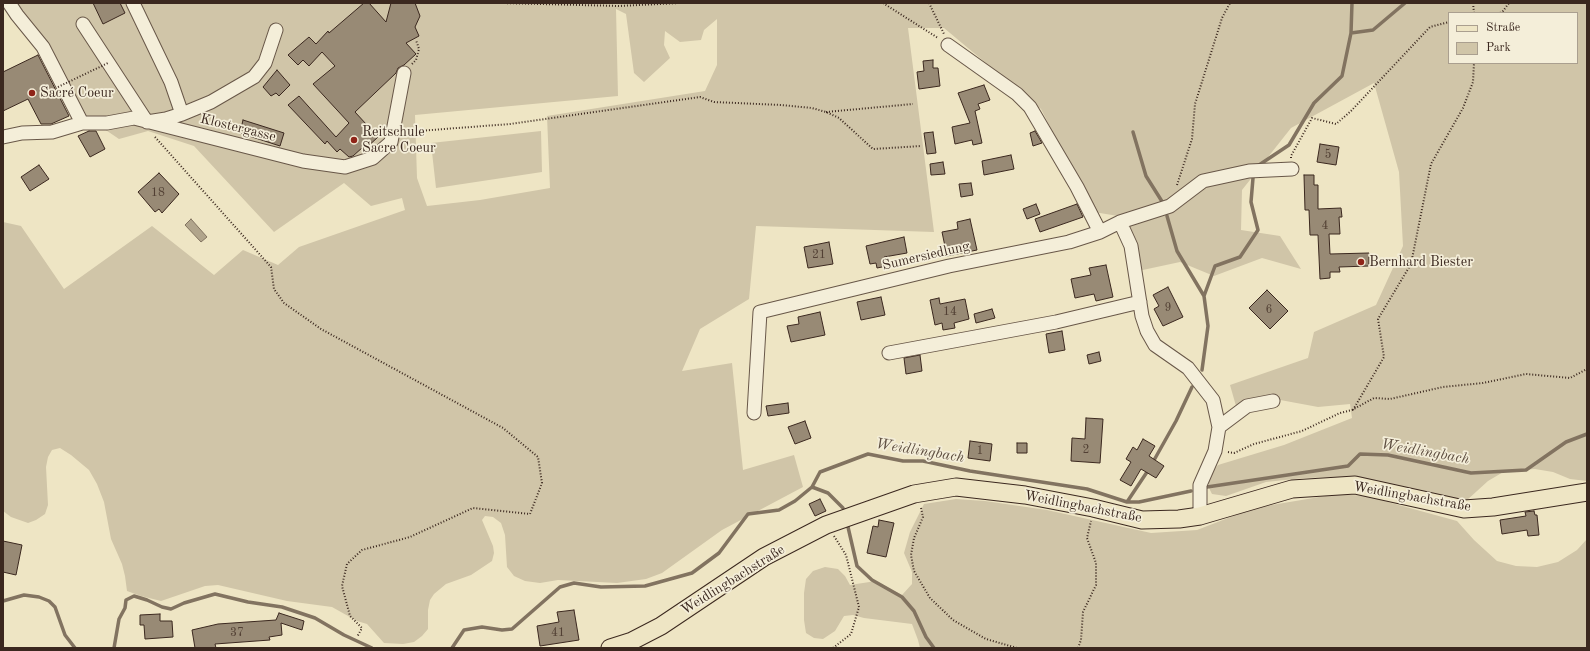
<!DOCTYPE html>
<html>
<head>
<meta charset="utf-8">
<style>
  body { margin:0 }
  #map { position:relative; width:1590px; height:651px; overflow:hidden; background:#eee5c4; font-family:"Old Standard TT",serif }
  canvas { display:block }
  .frame { position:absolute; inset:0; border:4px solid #3b281f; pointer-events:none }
  .legend { position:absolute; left:1448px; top:12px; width:130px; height:52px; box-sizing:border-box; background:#f4eed9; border:1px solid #aa9f8f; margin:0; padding:5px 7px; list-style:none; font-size:12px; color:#3b281f }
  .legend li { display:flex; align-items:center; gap:8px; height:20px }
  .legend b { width:20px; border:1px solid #aa9f8f }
</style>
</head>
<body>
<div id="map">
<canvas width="1590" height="651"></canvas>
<div class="frame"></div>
<ul class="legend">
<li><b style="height:5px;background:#eee5c4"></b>Straße</li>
<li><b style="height:11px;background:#d0c5a8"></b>Park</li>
</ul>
</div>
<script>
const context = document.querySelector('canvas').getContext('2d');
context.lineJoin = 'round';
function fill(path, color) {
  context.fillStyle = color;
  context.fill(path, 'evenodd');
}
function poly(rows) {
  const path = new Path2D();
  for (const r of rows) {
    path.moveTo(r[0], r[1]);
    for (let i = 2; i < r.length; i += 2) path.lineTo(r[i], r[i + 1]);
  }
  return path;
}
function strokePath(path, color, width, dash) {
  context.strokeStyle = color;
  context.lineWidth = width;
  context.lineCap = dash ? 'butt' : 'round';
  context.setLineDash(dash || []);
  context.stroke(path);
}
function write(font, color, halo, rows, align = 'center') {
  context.font = font + ' "Old Standard TT",serif';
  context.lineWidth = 3.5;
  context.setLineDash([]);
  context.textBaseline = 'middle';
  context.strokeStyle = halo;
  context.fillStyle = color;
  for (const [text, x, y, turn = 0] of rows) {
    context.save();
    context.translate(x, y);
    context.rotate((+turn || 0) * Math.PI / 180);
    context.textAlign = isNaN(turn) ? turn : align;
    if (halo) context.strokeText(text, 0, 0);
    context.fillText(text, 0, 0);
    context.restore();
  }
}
const green = poly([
  [15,3,1587,3,1587,481,1570,479,1553,472,1535,469,1505,471,1488,481,1466,501,1401,486,1339,477,1304,478,1266,482,1226,496,1212,494,1209,488,1209,481,1213,471,1218,465,1284,445,1352,418,1350,404,1318,407,1275,399,1236,406,1230,385,1308,358,1314,332,1376,305,1403,246,1399,172,1374,83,1291,128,1242,190,1241,230,1280,236,1301,269,1262,258,1214,276,1180,262,1138,271,1124,217,1094,212,1041,109,944,28,908,28,934,232,756,226,749,299,700,329,682,371,732,363,743,470,794,455,803,487,722,530,662,573,646,579,617,583,558,580,540,583,525,581,514,576,507,567,505,535,501,523,493,517,485,516,482,520,493,546,494,553,492,561,471,575,446,584,434,594,430,600,428,610,428,629,422,636,414,642,403,644,384,643,367,624,357,621,332,607,287,601,218,585,205,586,161,601,141,596,127,591,125,576,122,564,111,539,104,502,97,484,89,470,71,455,60,448,52,450,48,457,46,467,48,505,45,514,36,520,28,523,11,517,3,511,3,222,21,226,64,289,152,226,214,275,243,250,278,265,299,247,405,210,402,198,371,206,344,183,274,232,194,146,148,131,119,139,85,116],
  [616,9,626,14,634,73,644,82,670,58,664,45,665,31,680,42,701,40,704,30,717,19,717,65,705,91,547,116,550,188,480,200,427,206,417,178,415,115,618,96],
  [1449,13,1577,13,1577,63,1449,63],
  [541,131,542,172,436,188,431,143],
  [1337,494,1366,496,1457,521,1474,540,1497,561,1516,566,1537,567,1558,562,1577,550,1587,539,1587,648,920,648,918,640,912,624,864,618,853,615,844,616,835,631,823,639,814,638,806,633,804,620,804,593,806,579,813,571,825,567,838,569,845,576,850,585,876,581,902,595,912,584,912,572,904,553,910,532,924,504,956,499,985,501,1047,510,1151,533,1197,530,1254,508]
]);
const water = poly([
  [191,219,207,237,201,242,185,225,191,219]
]);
const stream = poly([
  [1351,33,1373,30,1405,3],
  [1133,132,1146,176,1163,203],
  [1259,165,1289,145,1314,103,1342,76,1351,33,1352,3],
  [1167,216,1177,251,1204,296],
  [1202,370,1208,326,1204,296,1215,266,1240,257,1258,230,1251,202,1253,178],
  [1153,462,1176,421,1192,387],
  [812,487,828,493,843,508],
  [1207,487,1348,466,1360,454,1388,455,1471,473,1526,470,1566,442,1587,434],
  [1127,502,1149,469],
  [848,527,857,566,872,580,902,597,914,611,926,637,934,648],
  [3,601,24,595,39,597,49,601,55,607,65,635,75,648],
  [114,648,119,619,125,608,126,600,134,596,147,600,162,607,171,609,184,603,215,594,248,602,282,607,315,618,344,635,372,648],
  [452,648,464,630,482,627,502,630,512,629,560,587,574,583,601,587,645,586,692,573,719,553,748,514,779,510,795,501,812,487,820,472,868,454,903,461,923,461,970,471,1087,489,1127,502,1139,502,1191,491]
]);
const building = poly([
  [93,3,120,3,125,13,103,24,93,3],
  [364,3,369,3,386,22,391,3,415,3,420,16,415,27,419,36,406,43,416,54,404,65,398,68,396,73,355,112,378,137,365,149,363,147,353,156,349,157,340,149,337,152,327,141,325,144,288,105,299,96,336,137,349,123,313,84,335,66,322,52,309,66,303,60,298,65,288,55,309,37,316,44,328,31,329,33,364,3],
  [38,55,69,116,51,124,41,124,28,99,3,111,3,72,38,55],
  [933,60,933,68,938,68,940,86,919,89,917,72,924,71,923,61,933,60],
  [277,70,290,85,279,96,276,93,271,96,263,87,277,70],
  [984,85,990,100,978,104,980,109,975,111,982,143,973,145,972,140,955,144,952,127,970,123,958,93,984,85],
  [243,120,284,133,280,146,240,133,243,120],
  [89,131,96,131,105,149,90,157,78,136,89,131],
  [1035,131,1042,143,1033,146,1030,133,1035,131],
  [933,132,936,153,927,154,924,133,933,132],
  [1320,144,1339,147,1336,165,1317,162,1320,144],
  [1011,155,1014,169,984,175,982,161,1011,155],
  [943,162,945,174,931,175,930,164,943,162],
  [39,165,49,179,30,191,21,177,39,165],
  [159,173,179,194,162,213,159,209,155,212,138,192,159,173],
  [1304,175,1314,175,1314,185,1318,185,1318,209,1341,208,1342,217,1339,217,1340,234,1329,234,1330,254,1369,253,1369,266,1339,267,1340,272,1330,272,1330,278,1320,279,1318,235,1310,235,1309,210,1305,210,1304,175],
  [971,183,973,195,961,197,959,184,971,183],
  [1036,204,1040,214,1027,219,1023,209,1036,204],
  [1077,204,1083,217,1040,232,1035,219,1077,204],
  [970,219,977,250,947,256,942,232,958,229,957,222,970,219],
  [904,237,907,253,884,257,887,266,877,268,876,263,870,264,866,246,904,237],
  [829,242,833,264,808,268,804,247,829,242],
  [1106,265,1113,297,1096,301,1094,294,1075,298,1071,279,1091,275,1089,268,1106,265],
  [1168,287,1183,317,1163,326,1154,309,1159,306,1153,295,1168,287],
  [1267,290,1288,311,1270,329,1249,308,1267,290],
  [881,297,885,315,861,320,857,302,881,297],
  [939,298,940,304,965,299,969,319,954,323,955,328,943,330,942,323,935,325,930,300,939,298],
  [992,309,995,318,976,323,974,314,992,309],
  [820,312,825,335,791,342,787,326,799,324,798,317,820,312],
  [1062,331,1065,350,1049,353,1046,334,1062,331],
  [1099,352,1101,361,1089,364,1087,355,1099,352],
  [920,355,922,371,906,374,904,358,920,355],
  [788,403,789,413,768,416,766,406,788,403],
  [1086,418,1103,419,1100,463,1071,461,1072,438,1085,439,1086,418],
  [805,421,811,438,795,444,788,427,805,421],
  [1143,439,1155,446,1149,456,1164,466,1156,478,1141,469,1131,486,1120,480,1131,462,1126,459,1133,447,1137,450,1143,439],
  [970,441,992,444,990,461,968,458,970,441],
  [1017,443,1027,443,1027,453,1017,453,1017,443],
  [820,499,826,511,815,516,809,504,820,499],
  [1534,511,1535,515,1537,515,1539,535,1528,536,1527,530,1502,534,1500,520,1526,516,1525,512,1534,511],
  [879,520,894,523,886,557,867,553,873,526,878,527,879,520],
  [3,541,22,545,16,575,3,572,3,541],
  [574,610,579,640,540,646,537,626,559,622,557,612,574,610],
  [279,613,304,621,302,630,281,623,282,635,269,637,270,640,215,644,216,648,195,648,192,630,218,624,276,620,279,613],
  [160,614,160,621,172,621,173,637,145,639,144,625,140,625,140,615,160,614]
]);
const path = poly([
  [501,3,619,6,680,3],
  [883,3,938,38],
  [929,3,944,34],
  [1473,3,1474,13],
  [1500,13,1503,11,1509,3],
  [412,64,416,60,419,49,416,40],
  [826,112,913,104],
  [405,132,510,124,700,97,714,102,781,105,812,108,826,112,839,118,873,149,921,146],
  [155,137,271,267,274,289,284,303,321,329,503,428,538,457,542,483,530,514,473,508,410,537,362,550,347,564,342,586,350,616,362,628,357,637],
  [1291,158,1291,156,1312,118,1336,124,1351,111,1430,27,1449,22],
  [1177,185,1192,139,1195,104,1222,18,1230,3],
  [1353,410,1384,357,1378,319,1411,264,1431,164,1463,108,1473,82,1474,63],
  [1228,452,1234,453,1254,444,1302,431,1340,413,1352,410,1374,398,1390,399,1443,387,1483,383,1526,374,1570,378,1587,369],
  [921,508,923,517,914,538,911,555,914,571,930,598,953,620,986,639,1017,648],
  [833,648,851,634,859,607,846,555,834,536],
  [1078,648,1081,640,1083,612,1096,585,1096,563,1087,538,1091,521],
  [1339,648,1344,648]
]);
const minor = poly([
  [9,3,17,15,43,47,82,123],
  [133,3,171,82,182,114],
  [83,24,147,122,166,119,182,114,211,102,254,77,265,63,276,30],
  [948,45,1017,94,1030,107,1077,187,1100,232],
  [3,137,22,133,52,132,82,123,107,123,134,118,303,161,345,167,373,158,391,142,404,73],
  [1120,222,1131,246,1142,316,1147,331,1155,345,1188,368,1213,400,1219,427,1215,451,1200,485,1200,516],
  [889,353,1056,322,1140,302],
  [754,413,760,312,949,266,1069,242,1100,232,1120,222,1170,206,1203,181,1249,171,1292,169],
  [1219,427,1247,406,1273,401]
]);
const major = poly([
  [610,648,632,641,661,626,764,557,826,525,914,494,956,487,1025,495,1093,508,1142,520,1179,519,1200,516,1292,489,1355,485,1464,509,1493,507,1587,492]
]);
const pathBridge = poly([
  [58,87,108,63]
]);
const markers = [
  [32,93,4,"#8f2418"],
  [354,140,4,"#8f2418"],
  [1361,262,4,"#8f2418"]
];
const numberNames = [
  ["5",1328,155],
  ["18",158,193],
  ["4",1325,226],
  ["21",819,255],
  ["9",1168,308],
  ["6",1269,310],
  ["14",950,312],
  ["2",1086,450],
  ["1",980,451],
  ["37",237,633],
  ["41",558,633]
];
const poiNames = [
  ["Sacré Coeur",40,93],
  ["Reitschule",362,132],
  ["Sacre Coeur",362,148],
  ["Bernhard Biester",1369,262]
];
const streetNames = [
  ["Klostergasse",238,128,14],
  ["Sumersiedlung",926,256,-13],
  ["Weidlingbachstraße",1412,497,10],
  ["Weidlingbachstraße",1083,507,11],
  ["Weidlingbachstraße",733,580,-32]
];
const waterNames = [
  ["Weidlingbach",920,451,9],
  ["Weidlingbach",1425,452,10]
];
fill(green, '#d0c5a8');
fill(water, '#b1a58c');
strokePath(water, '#827360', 1);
strokePath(stream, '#827360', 3.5);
fill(building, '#988a75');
strokePath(building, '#3b281f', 1);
strokePath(minor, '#685748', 15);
strokePath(major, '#3b281f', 19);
strokePath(path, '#3b281f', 2, [1, 2]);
strokePath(minor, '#f4eed9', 13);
strokePath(major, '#eee5c4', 17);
strokePath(pathBridge, '#3b281f', 2, [1, 2]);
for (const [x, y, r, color] of markers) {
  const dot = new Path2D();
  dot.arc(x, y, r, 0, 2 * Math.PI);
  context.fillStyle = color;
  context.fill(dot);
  strokePath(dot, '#f4eed9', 1.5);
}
write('12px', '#524034', null, numberNames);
write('14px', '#3b281f', '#f4eed9', poiNames, 'left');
write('14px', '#3b281f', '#f4eed9', streetNames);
write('italic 15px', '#5e4e40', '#f4eed9', waterNames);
</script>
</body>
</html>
